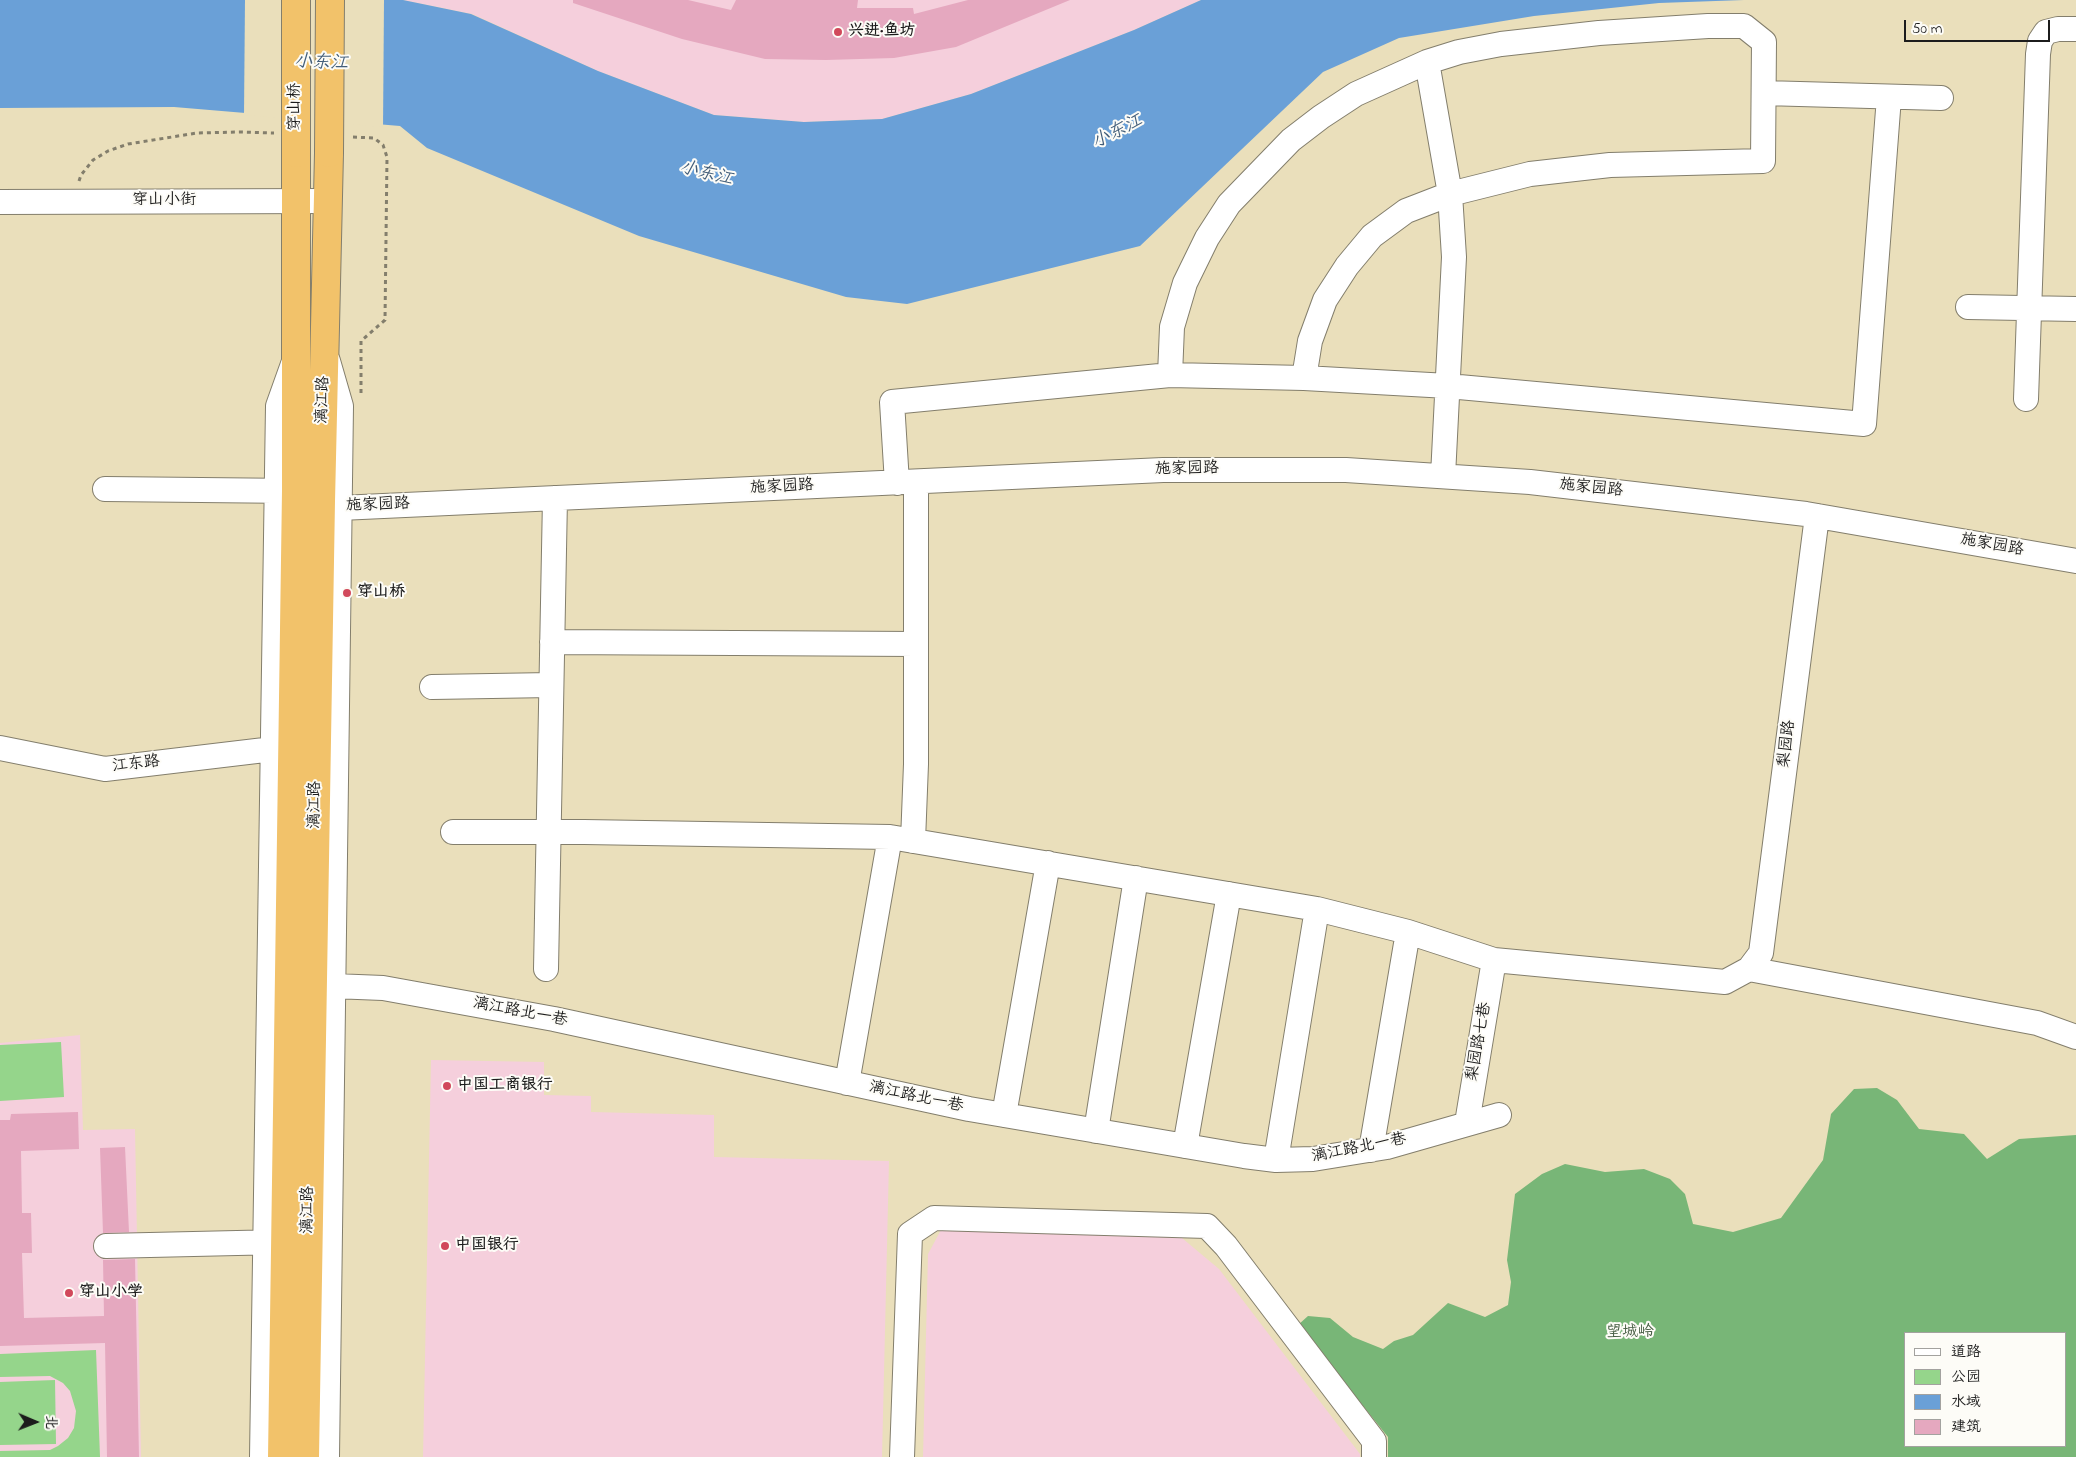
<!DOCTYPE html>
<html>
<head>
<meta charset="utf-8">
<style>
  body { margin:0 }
  #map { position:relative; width:2076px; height:1457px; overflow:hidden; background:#eadfbb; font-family:"Indie Flower","LXGW WenKai TC",sans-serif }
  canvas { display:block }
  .legend { position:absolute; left:1904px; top:1332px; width:162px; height:115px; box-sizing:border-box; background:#fdfcf7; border:1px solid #a3a29f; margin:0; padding:6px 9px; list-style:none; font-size:15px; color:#1c1c1c }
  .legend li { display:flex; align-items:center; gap:10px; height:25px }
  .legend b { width:25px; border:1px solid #a3a29f }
  .north { position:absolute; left:10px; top:1397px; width:50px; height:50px; -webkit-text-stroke:4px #fdfcf7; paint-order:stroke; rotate:91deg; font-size:14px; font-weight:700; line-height:20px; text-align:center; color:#1c1c1c }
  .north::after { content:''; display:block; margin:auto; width:18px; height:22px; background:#1c1c1c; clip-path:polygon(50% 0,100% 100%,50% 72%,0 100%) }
  .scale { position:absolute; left:1904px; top:20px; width:146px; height:22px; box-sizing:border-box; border:2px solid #1c1c1c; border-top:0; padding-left:6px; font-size:15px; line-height:18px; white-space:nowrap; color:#1c1c1c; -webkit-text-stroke:4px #fdfcf7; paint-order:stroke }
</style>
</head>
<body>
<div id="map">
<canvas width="2076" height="1457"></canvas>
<ul class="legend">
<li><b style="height:6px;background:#fff"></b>道路</li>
<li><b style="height:14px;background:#95d58b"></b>公园</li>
<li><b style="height:14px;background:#6aa0d7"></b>水域</li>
<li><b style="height:14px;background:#e5a8bf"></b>建筑</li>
</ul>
<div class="north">北</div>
<div class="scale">50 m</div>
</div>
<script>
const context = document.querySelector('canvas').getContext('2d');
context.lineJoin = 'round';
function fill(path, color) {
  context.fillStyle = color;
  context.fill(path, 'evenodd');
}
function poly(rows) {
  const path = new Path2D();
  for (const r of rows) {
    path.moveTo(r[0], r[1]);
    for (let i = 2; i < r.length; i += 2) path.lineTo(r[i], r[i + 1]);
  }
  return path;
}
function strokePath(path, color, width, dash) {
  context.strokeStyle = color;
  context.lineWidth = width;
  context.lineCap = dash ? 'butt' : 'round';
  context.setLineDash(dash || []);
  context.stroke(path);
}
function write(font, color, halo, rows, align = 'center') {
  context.font = font + ' "Indie Flower","LXGW WenKai TC",sans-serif';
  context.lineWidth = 4;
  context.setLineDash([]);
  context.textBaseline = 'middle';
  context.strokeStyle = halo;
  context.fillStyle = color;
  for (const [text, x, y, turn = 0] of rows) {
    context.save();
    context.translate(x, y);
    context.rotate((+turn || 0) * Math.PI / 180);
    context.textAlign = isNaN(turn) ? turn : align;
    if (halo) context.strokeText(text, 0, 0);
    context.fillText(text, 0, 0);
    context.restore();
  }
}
const built = poly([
  [403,0,1201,0,1134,30,971,94,882,119,804,122,714,115,598,71,472,14],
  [80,1035,83,1130,135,1129,141,1457,0,1457,0,1043],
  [431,1060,544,1062,544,1095,591,1096,591,1112,714,1115,714,1157,889,1161,882,1457,423,1457],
  [941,1230,1176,1233,1219,1269,1360,1454,1360,1457,923,1457,928,1254]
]);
const green = poly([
  [61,1042,64,1097,0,1101,0,1045],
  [96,1350,100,1457,0,1457,0,1451,50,1450,58,1446,68,1438,74,1428,76,1411,70,1391,63,1383,50,1376,0,1377,0,1354],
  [55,1380,56,1444,0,1445,0,1382]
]);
const forest = poly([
  [1877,1088,1897,1100,1919,1129,1964,1134,1987,1159,2019,1139,2076,1135,2076,1457,1388,1457,1388,1437,1298,1325,1308,1316,1330,1318,1353,1337,1383,1349,1394,1341,1413,1335,1448,1303,1485,1317,1508,1305,1511,1282,1507,1260,1515,1194,1542,1174,1565,1164,1605,1172,1644,1169,1670,1179,1685,1194,1693,1224,1733,1232,1781,1218,1823,1160,1831,1114,1854,1089],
  [1905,1333,2065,1333,2065,1446,1905,1446]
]);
const water = poly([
  [0,0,403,0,471,14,598,71,714,115,804,122,882,119,971,94,1134,30,1201,0,1744,0,1659,3,1534,16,1399,38,1323,72,1140,246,907,304,846,297,639,236,427,148,400,126,174,107,0,108]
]);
const pier = poly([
  [245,0,384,0,383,127,244,115]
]);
const building = poly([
  [573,0,688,0,731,10,736,0,858,0,857,8,913,8,914,14,968,0,1070,0,956,47,894,58,826,60,765,59,682,39,573,3],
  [78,1112,79,1149,21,1151,22,1213,31,1213,32,1253,22,1253,24,1318,104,1316,103,1260,135,1259,139,1457,107,1457,105,1343,0,1346,0,1120,10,1120,11,1114],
  [125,1147,129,1232,103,1233,100,1148]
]);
const path = poly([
  [353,137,374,138,383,145,387,157,385,320,361,341,361,394],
  [79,181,81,175,93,160,108,151,128,144,197,133,240,132,274,133]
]);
const minor = poly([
  [1427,62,1450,194,1454,257,1443,476],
  [1764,93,1941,98],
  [0,202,328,201],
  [1968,307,2076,309],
  [1170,375,1172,327,1185,283,1207,238,1229,204,1291,140,1321,117,1356,94,1427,62,1459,52,1501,44,1599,33,1708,26,1744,26,1764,42,1763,161,1610,165,1530,174,1450,194,1406,211,1372,236,1347,266,1325,300,1310,341,1304,378],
  [2026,399,2038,54,2040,41,2046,32,2058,29,2076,29],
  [897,483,892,402,1170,375,1304,378,1448,386,1864,424,1889,97],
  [105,489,296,491,340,508,1163,470,1346,470,1530,482,1806,514,2076,561],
  [552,642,916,644],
  [432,687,551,685],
  [0,748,105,769,273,749],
  [453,832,584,832,890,837,1317,909,1408,932,1494,960,1725,982,1749,969,2037,1023,2076,1037],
  [913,841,916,764,916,482],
  [546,969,555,498],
  [1749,969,1761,953,1817,516],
  [333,986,383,988,554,1019,969,1109,1244,1156,1276,1160,1313,1159,1387,1147,1499,1115],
  [847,1083,890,837],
  [1004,1115,1048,863],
  [1467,1123,1494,960],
  [1096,1131,1136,878],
  [1185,1146,1229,894],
  [1371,1150,1408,932],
  [1276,1160,1317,909],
  [106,1246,281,1242],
  [262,1457,278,406,293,364],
  [327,1457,341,406,328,361],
  [902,1457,910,1234,934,1218,1207,1226,1226,1246,1374,1441,1374,1457]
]);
const highway = poly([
  [282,1457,296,491,296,153],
  [305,1457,321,501,329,153]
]);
const highwayBridge = poly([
  [296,0,296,153],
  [329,153,330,0]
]);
const markers = [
  [838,32,5,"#d1495b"],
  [347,593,5,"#d1495b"],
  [447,1086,5,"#d1495b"],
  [445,1246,5,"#d1495b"],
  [69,1293,5,"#d1495b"]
];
const poiNames = [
  ["兴进·鱼坊",848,32],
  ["穿山桥",357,593],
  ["中国工商银行",457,1086],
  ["中国银行",455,1246],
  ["穿山小学",79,1293]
];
const streetNames = [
  ["穿山桥",296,107,-90],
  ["穿山小街",164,201],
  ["漓江路",324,400,-88],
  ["施家园路",1187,470,-1],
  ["施家园路",782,488,-3],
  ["施家园路",1591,489,6],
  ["施家园路",378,506,-2],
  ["施家园路",1992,546,10],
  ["梨园路",1788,744,-83],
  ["江东路",136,765,-6],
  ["漓江路",316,805,-89],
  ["漓江路北一巷",520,1013,11],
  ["梨园路七巷",1480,1042,-80],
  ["漓江路北一巷",916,1098,12],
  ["漓江路北一巷",1359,1149,-11],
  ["漓江路",309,1210,-89]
];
const parkNames = [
  ["望城岭",1630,1333]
];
const waterNames = [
  ["小东江",321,64,2],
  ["小东江",1118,133,-27],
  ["小东江",706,175,14]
];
fill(built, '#f5cfdc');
fill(green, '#95d58b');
fill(forest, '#78b677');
fill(water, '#6aa0d7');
fill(pier, '#eadfbb');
fill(building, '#e5a8bf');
strokePath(minor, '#837e6c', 26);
strokePath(highway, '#837e6c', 30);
strokePath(path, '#837e6c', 3, [4, 4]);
strokePath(minor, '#fff', 24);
strokePath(highway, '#f2c26a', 28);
strokePath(highwayBridge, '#837e6c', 30, []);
strokePath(highwayBridge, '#f2c26a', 28);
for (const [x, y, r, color] of markers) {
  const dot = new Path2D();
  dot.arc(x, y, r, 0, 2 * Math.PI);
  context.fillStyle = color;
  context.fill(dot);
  strokePath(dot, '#fdfcf7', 2);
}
write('bold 16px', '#1c1c1c', '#fdfcf7', poiNames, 'left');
write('16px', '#1c1c1c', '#fdfcf7', streetNames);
write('16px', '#465d43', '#fdfcf7', parkNames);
write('italic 18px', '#435e7a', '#fdfcf7', waterNames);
</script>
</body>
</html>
